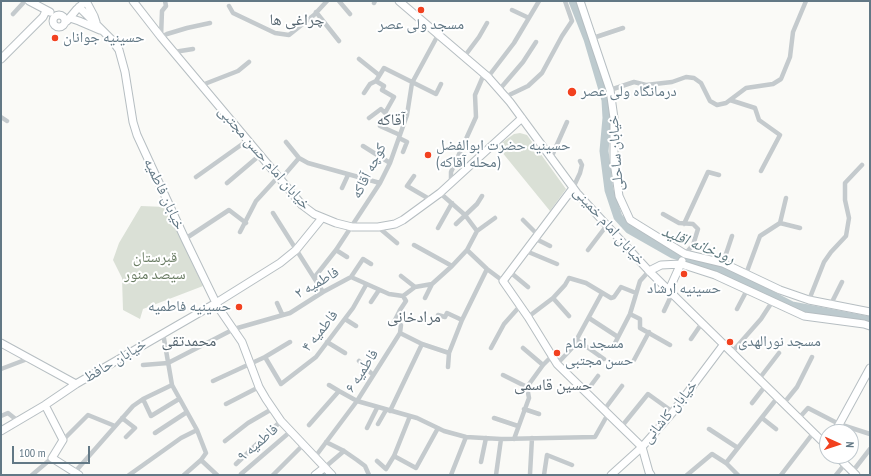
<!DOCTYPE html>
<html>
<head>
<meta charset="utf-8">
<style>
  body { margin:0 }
  #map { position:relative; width:871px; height:476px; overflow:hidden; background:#fafaf7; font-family:"PT Sans Narrow",sans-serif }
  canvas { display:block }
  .frame { position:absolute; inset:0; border:2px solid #627885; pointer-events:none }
  .north { position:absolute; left:819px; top:424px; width:40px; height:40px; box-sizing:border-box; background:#fff; border:1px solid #c0c9ce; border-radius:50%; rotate:93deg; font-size:11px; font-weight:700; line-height:16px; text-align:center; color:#627885 }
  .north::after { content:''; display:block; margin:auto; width:14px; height:18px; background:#f2411f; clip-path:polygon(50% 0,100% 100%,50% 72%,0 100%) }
  .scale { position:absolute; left:12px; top:446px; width:78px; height:18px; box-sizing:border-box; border:2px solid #627885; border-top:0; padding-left:5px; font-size:12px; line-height:14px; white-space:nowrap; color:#627885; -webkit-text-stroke:3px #fff; paint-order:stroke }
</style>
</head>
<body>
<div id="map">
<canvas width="871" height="476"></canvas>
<div class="frame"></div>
<div class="north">N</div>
<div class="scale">100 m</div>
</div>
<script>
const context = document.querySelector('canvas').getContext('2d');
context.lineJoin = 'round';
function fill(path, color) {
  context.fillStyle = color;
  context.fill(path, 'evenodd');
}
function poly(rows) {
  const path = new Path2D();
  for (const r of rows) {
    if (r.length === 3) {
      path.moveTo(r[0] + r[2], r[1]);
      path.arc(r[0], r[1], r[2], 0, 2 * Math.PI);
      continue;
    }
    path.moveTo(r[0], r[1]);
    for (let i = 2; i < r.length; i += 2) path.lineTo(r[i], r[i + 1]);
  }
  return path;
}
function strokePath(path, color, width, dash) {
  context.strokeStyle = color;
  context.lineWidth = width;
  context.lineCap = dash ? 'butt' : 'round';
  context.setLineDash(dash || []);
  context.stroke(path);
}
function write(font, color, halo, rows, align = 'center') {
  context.font = font + ' "PT Sans Narrow","Noto Naskh Arabic",sans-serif';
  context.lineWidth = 4;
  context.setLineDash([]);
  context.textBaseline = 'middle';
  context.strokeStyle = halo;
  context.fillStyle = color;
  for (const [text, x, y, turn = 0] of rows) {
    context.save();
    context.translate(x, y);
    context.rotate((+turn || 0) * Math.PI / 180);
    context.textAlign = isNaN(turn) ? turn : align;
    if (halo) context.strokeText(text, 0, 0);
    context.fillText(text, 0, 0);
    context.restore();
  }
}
const green = poly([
  [520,133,527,135,566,189,550,211,497,146,514,134],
  [141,206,166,207,203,286,143,309,140,319,123,310,122,278,113,260,119,243]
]);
const river = poly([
  [573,1,588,39,606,100,607,118,604,151,609,190,618,217,629,229,673,254,724,271,792,306,870,321]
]);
const street = poly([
  [339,1,350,14],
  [374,3,375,1],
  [229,6,233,13,275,33,289,35,314,15,327,1],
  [512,10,529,18],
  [316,12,339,41],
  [13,14,25,1],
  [161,37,167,34,187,28,210,23],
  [161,37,162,11,166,6,165,1],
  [593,38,623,28],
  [174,52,193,49],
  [464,57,479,37,487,23],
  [359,59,379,75],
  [488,77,514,43,539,1],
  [202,85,238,71,249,62],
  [499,90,523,62,536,42],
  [610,90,634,82,646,85,672,82,686,77,694,78,701,83,710,101,717,105,726,103,746,88,773,84,781,79,790,57,793,32,806,1],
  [364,93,370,84,376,81,384,68,436,94,441,84],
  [505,97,528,86,542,73,562,36,572,21,565,1],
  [730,100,755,108,759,120,780,135,761,171],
  [1,117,7,121],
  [369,118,381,109,385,113,394,97,382,90,384,86,376,81],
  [380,126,400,135],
  [399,138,407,142,403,152],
  [286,142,299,158,308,163,380,183],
  [363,146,390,163],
  [551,158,567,122],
  [414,176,407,186,431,200],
  [196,177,248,140],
  [280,180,299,158],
  [227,183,260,155],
  [451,183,451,172,476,117,475,95,484,74],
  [342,188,348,175],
  [573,188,580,173,582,165,580,161],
  [440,193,465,215,477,231,467,250,487,269,503,281],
  [273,213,323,292],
  [663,214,679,223,693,224,698,229,693,245,685,254],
  [523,220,538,235],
  [780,223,786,198],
  [456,224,477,204,482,196],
  [684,224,708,172,719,175],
  [378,227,397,243],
  [438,228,452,203],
  [477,231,495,218],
  [240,232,256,201,278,177],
  [185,239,229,210,246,223],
  [536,239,550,246],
  [414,245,452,266],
  [336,250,347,257],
  [588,250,607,225],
  [526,251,557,264],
  [723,263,732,236],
  [510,272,528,287],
  [746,274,760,236,780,223,800,228],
  [401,276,415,287],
  [351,277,363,259,371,264],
  [314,278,336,250,380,183,390,163,407,115,412,83,438,35],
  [425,298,432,284],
  [553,298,569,316],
  [809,300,824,262,831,252,846,236,849,218,845,200,845,183,862,165],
  [371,302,379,290],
  [277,303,282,314],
  [831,304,842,282],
  [737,309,747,290],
  [664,311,672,294],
  [630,314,640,319,640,328,670,345],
  [438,315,445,317,447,313,462,320],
  [528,317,553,298,565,285,569,278,586,283,611,298,614,297,621,287,636,293],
  [589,318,618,337],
  [345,319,356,326],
  [163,333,172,385,197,430,206,453,201,460,184,475],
  [400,333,422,344,449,353,462,320,487,269],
  [691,339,702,323],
  [577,340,604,359],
  [327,342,345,353],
  [614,345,630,314,640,281,649,271],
  [491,348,504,324,520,306],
  [523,348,543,365],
  [732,352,761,319,772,302],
  [265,357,290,342],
  [634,360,649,332],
  [359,361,373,375],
  [557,364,572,348,602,293],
  [143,365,168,363,234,329,290,313,323,292,351,277,389,294,403,296,415,287,432,284,452,266,467,250],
  [448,367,449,353],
  [1,369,30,358],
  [503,375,527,387],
  [759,379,779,353],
  [213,381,265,357,281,384,316,357,353,308,366,285],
  [329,385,339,391,357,401,417,418,444,431,466,437,501,439,595,437,608,414],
  [586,392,598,376],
  [143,399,151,416,179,399],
  [752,403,766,385],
  [784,403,797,387,812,357],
  [226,404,259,387],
  [524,409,539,414],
  [604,410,622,386],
  [390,411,422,344],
  [1,416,8,413,18,421],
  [122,418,135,428,126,437],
  [494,418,518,426],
  [762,418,776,429],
  [799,418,808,408,839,424,870,434],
  [378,424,386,410],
  [309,425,339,391],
  [622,426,648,394,673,412],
  [367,428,377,408],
  [709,429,738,448],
  [155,433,187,412],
  [514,439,529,398,527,387,543,365,552,356],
  [63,440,88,415,115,426],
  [225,441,248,423,272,409],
  [326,442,344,451,357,460,365,466,369,475],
  [394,456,416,468,438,428],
  [315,457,357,401,400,333,401,325,394,322,400,310,406,301,403,296],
  [201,460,217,475],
  [377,461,386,469,394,456,410,416],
  [481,462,486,438],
  [726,463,778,397],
  [236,464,281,421],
  [324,468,344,451],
  [853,471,870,449],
  [74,473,133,406,143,399,172,385],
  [241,474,291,431],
  [530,474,532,438],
  [32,475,52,458],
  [129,475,181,438,197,430],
  [273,475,304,444],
  [451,475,466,437],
  [496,475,501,439],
  [544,475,547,455,572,465],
  [687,475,712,454,726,463,738,475],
  [781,475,814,432],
  [836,475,845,464]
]);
const secondary = poly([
  [29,1,50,12],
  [86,1,94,16,96,22],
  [133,1,161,37,302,205,314,214,336,223,352,227,378,227,395,224,403,220,440,193,522,118],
  [399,1,488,77,510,102,577,193,649,271,827,446],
  [580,1,610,90,614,118,614,162,619,196,630,220,685,254,723,263,780,290,809,300,870,312],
  [79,7,111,39,119,50,125,72,133,122,137,135,185,239,218,307,242,342,259,387,266,399,281,421,332,475],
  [59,21,6],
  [70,18,79,21,100,30],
  [67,21,77,9,86,1],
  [1,59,43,17,46,11],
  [573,188,503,281,528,317,557,364,642,447,649,472,651,475],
  [649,271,661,265,681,264,715,275,804,316,864,324,870,326],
  [669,290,682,261],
  [1,343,76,384],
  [45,405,63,440,52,458,79,475],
  [1,431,45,405,76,384,216,303,280,263,296,250,322,218],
  [835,432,870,368],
  [837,456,856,475],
  [315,475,324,468],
  [611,475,642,447,673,412,724,344]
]);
const markers = [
  [421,10,4,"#f2411f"],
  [55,38,4,"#f2411f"],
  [572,92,5,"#f2411f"],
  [428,155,4,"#f2411f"],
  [684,274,4,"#f2411f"],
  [239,307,4,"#f2411f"],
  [730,342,4,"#f2411f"],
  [557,353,4,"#f2411f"]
];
const poiNames = [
  ["مسجد ولی عصر",421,25,"center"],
  ["حسینیه جوانان",63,38],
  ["درمانگاه ولی عصر",581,92],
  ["حسینیه حضرت ابوالفضل",436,146],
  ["(محله آقاکه)",436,163],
  ["حسینیه ارشاد",684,289,"center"],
  ["حسینیه فاطمیه",231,307,"right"],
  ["مسجد نورالهدی",738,342],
  ["مسجد امام",565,344],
  ["حسن مجتبی",565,361]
];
const streetNames = [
  ["خیابان ساحلی",616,153,-94],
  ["خیابان امام حسن مجتبی",264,158,49],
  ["کوچه آقاکه",369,171,-63],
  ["خیابان فاطمیه",164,194,65],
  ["خیابان امام خمینی",609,226,48],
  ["فاطمیه ۲",317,283,-30],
  ["فاطمیه ۴",320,331,-51],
  ["خیابان حافظ",115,361,-31],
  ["فاطمیه ۶",362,371,-57],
  ["خیابان کاشانی",670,412,-50],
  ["فاطمیه ۹",258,443,-41]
];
const parkNames = [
  ["قبرستان",155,258],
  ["سیصد منور",155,275]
];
const neighbourhoodNames = [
  ["چراغی ها",297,20],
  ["آقاکه",391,120],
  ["مرادخانی",414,317],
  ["محمدتقی",189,341],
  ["حسین قاسمی",553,385]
];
const waterNames = [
  ["رودخانه اقلید",698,245,22]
];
fill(green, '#dae0d6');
strokePath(river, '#bdcace', 9);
strokePath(secondary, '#b6bec2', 9);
strokePath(street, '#c4cacd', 4.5);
strokePath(secondary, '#fff', 7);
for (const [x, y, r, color] of markers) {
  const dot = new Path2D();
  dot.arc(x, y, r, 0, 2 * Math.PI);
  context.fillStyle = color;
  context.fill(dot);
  strokePath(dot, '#fff', 1.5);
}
write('15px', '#627885', '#fff', poiNames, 'left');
write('15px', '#627885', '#fff', streetNames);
write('15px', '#687b62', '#fff', parkNames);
write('16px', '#55656f', '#fff', neighbourhoodNames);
write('italic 16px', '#5d787e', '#fff', waterNames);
</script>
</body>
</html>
